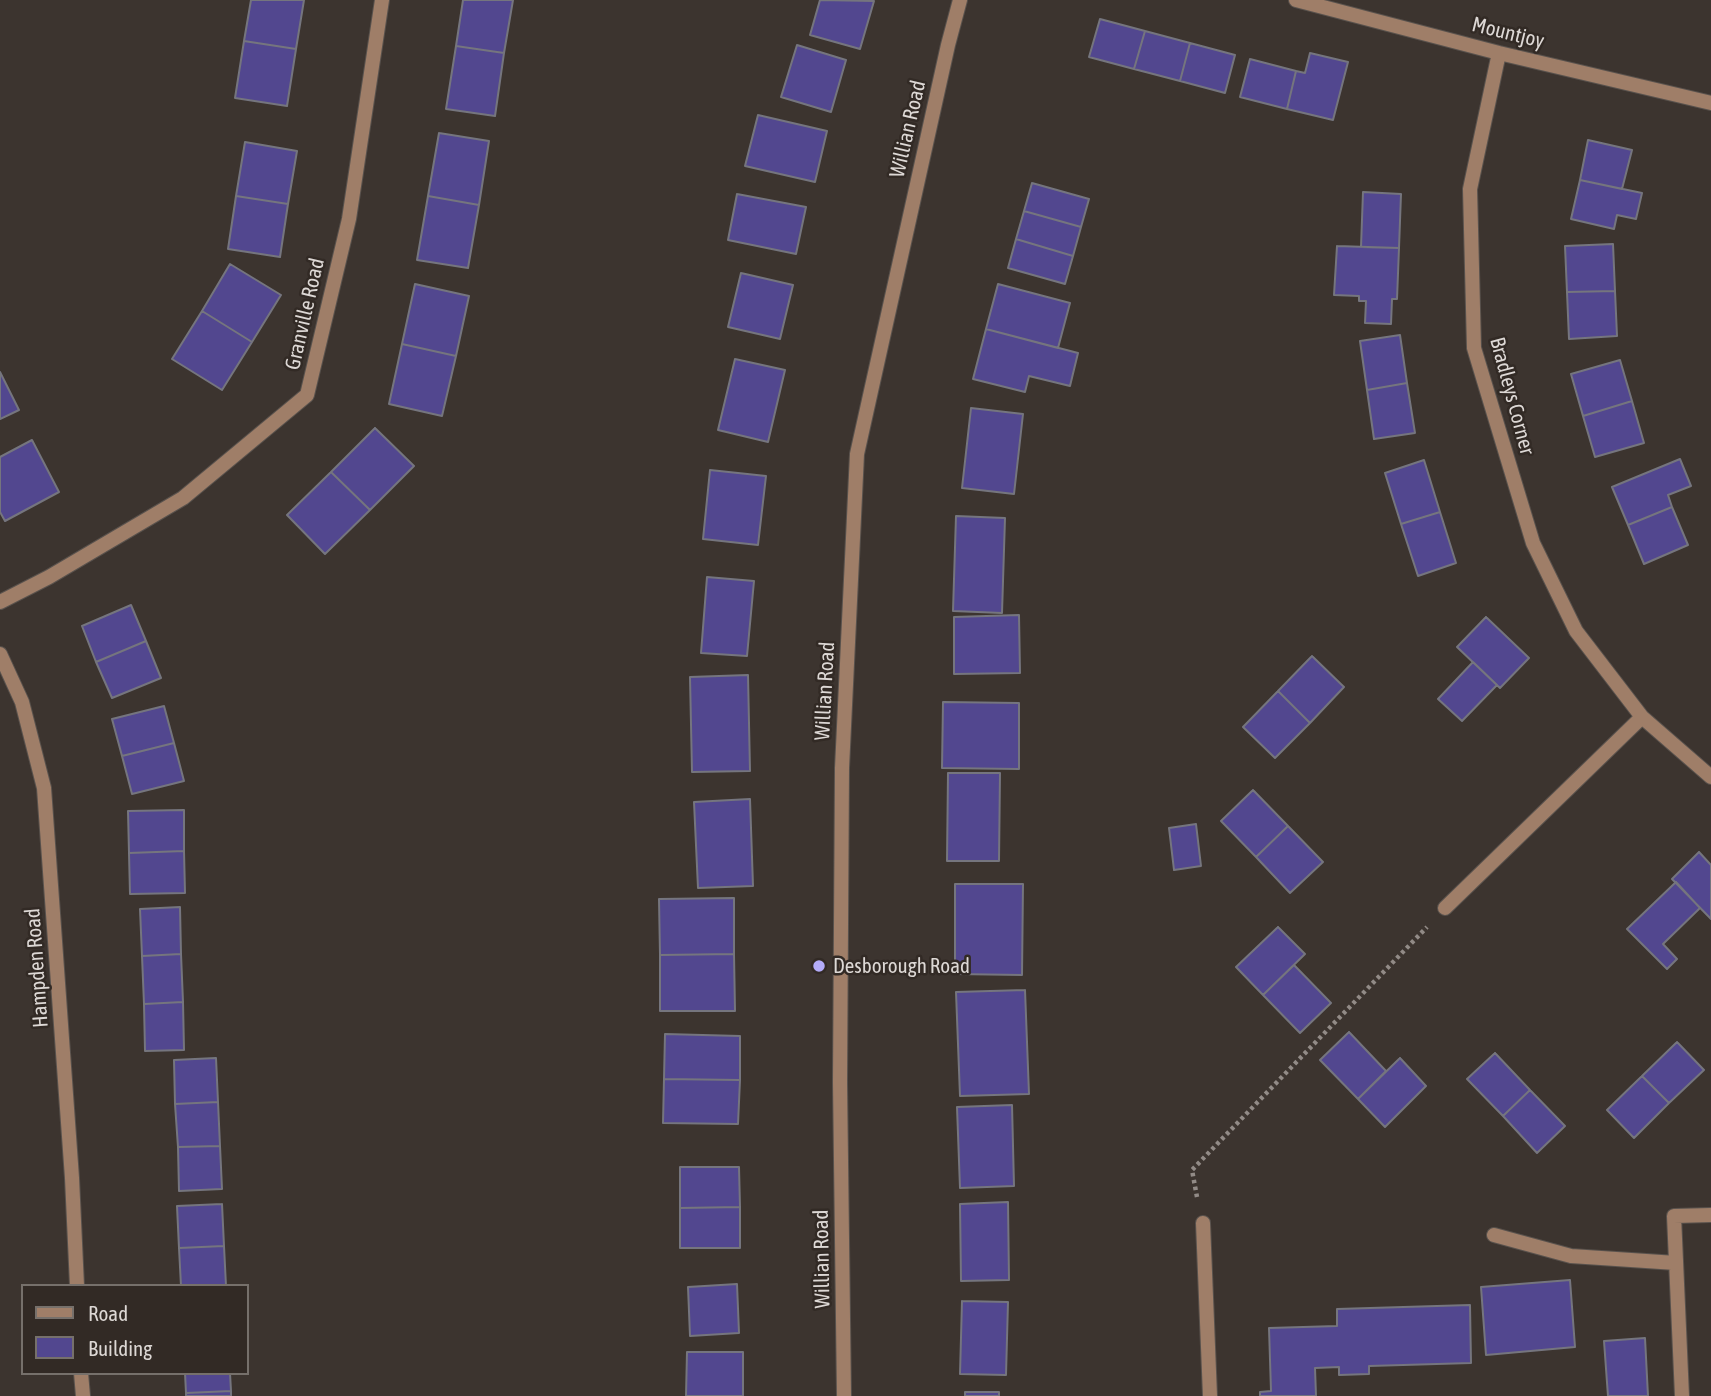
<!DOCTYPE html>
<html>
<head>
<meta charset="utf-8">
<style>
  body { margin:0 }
  #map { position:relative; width:1711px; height:1396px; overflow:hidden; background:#3c342f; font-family:"Asap Condensed",sans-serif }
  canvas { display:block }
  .legend { position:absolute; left:21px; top:1284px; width:228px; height:91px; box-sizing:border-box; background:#322a25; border:2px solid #76706b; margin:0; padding:9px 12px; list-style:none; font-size:21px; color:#ddd8d5 }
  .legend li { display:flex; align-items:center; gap:14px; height:35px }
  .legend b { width:35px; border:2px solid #76706b }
</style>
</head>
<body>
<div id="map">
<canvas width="1711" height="1396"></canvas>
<ul class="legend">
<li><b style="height:9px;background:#9f7e68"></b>Road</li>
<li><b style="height:19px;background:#52478f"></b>Building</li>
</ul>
</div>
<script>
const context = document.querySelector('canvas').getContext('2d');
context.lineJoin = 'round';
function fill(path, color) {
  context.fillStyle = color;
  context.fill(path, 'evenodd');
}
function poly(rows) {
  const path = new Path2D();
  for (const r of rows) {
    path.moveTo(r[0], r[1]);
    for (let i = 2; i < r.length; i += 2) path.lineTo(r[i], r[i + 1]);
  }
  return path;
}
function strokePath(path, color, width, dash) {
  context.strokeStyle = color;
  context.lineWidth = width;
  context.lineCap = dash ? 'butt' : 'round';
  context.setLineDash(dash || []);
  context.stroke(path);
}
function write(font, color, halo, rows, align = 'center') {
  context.font = font + ' "Asap Condensed",sans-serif';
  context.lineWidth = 5;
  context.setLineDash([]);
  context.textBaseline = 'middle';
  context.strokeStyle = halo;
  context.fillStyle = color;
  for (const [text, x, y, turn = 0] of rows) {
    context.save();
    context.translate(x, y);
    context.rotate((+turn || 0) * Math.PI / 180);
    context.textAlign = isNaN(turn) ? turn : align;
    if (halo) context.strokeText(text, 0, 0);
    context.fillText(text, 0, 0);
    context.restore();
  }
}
const building = poly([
  [251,0,304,0,296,49,244,41,251,0],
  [463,0,513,0,504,53,456,46,463,0],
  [820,0,874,1,860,49,810,35,820,0],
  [1100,19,1145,31,1134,69,1089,57,1100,19],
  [1145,31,1190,43,1180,81,1134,69,1145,31],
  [244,41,296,49,287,106,235,98,244,41],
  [1190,43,1235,55,1225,93,1180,81,1190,43],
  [797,45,846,60,831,112,781,97,797,45],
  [456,46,504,53,495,116,446,109,456,46],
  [1310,53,1348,62,1333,120,1287,109,1296,71,1305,73,1310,53],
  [1250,59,1296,71,1287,109,1240,97,1250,59],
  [758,115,827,131,815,182,745,166,758,115],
  [439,133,489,141,479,205,428,196,439,133],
  [1588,140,1632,150,1622,189,1580,180,1588,140],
  [245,142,297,151,288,204,236,196,245,142],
  [1580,180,1642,193,1636,219,1617,215,1614,229,1571,219,1580,180],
  [1032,183,1089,199,1081,227,1024,211,1032,183],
  [1363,192,1401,194,1399,248,1361,247,1363,192],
  [737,194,806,207,796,254,728,240,737,194],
  [236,196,288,204,280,257,228,249,236,196],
  [428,196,479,205,468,268,417,260,428,196],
  [1024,211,1081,227,1073,256,1016,239,1024,211],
  [1016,239,1073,256,1065,284,1008,268,1016,239],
  [1613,244,1615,291,1567,292,1565,246,1613,244],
  [1337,246,1399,248,1397,299,1392,299,1391,324,1365,323,1366,301,1359,301,1359,296,1334,295,1337,246],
  [230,264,281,295,252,342,202,311,230,264],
  [741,273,793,285,780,339,728,327,741,273],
  [415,284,469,296,456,356,402,344,415,284],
  [998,284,1070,303,1058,348,986,329,998,284],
  [1615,291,1617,336,1569,339,1567,292,1615,291],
  [202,311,252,342,222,390,172,359,202,311],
  [986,329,1078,353,1070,386,1029,376,1025,392,973,379,986,329],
  [1400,335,1407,383,1367,390,1360,341,1400,335],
  [402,344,456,356,442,416,389,404,402,344],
  [735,359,785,370,768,442,718,430,735,359],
  [1620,360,1632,401,1583,416,1571,374,1620,360],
  [0,372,19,410,0,419,0,372],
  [1407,383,1415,433,1374,439,1367,390,1407,383],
  [1632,401,1644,443,1595,457,1583,416,1632,401],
  [971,408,1023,414,1014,494,962,488,971,408],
  [375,428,414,466,370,510,331,472,375,428],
  [32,440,59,492,5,521,0,512,0,457,32,440],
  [1680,459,1691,486,1668,495,1672,507,1628,525,1612,487,1680,459],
  [1424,460,1440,512,1401,524,1385,473,1424,460],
  [710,470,766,476,758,545,703,539,710,470],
  [331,472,370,510,325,554,287,515,331,472],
  [1672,507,1688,545,1644,564,1628,525,1672,507],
  [1440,512,1456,563,1418,576,1401,524,1440,512],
  [956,516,1005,518,1002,613,953,611,956,516],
  [707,577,754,581,747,656,701,653,707,577],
  [131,605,146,641,96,662,82,626,131,605],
  [1019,615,1020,673,954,674,954,617,1019,615],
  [1486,617,1529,658,1500,688,1457,647,1486,617],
  [146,641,161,678,112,698,96,662,146,641],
  [1312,656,1344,687,1310,723,1278,691,1312,656],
  [1473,662,1497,685,1462,721,1438,699,1473,662],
  [748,675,750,771,692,772,690,677,748,675],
  [1278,691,1310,723,1275,758,1243,727,1278,691],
  [943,702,1019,703,1019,769,942,768,943,702],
  [164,706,174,743,122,756,112,719,164,706],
  [174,743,184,781,132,794,122,756,174,743],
  [948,773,1000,773,999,861,947,861,948,773],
  [1253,790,1288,826,1256,857,1221,821,1253,790],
  [750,799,753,886,698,888,694,802,750,799],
  [184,810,184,851,129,853,128,811,184,810],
  [1196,824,1201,866,1174,870,1169,828,1196,824],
  [1288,826,1323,862,1290,893,1256,857,1288,826],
  [184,851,185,893,130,894,129,853,184,851],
  [1699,852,1711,865,1711,919,1672,879,1699,852],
  [1676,882,1700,908,1663,944,1677,959,1667,969,1627,929,1676,882],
  [955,884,1023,884,1022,975,955,974,955,884],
  [734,898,734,954,660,955,659,899,734,898],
  [180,907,181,954,142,956,140,909,180,907],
  [1278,927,1305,954,1263,995,1236,967,1278,927],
  [181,954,183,1002,144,1004,142,956,181,954],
  [734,954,735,1011,660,1011,660,955,734,954],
  [1294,965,1331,1003,1300,1033,1263,995,1294,965],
  [1025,990,1029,1094,960,1096,956,992,1025,990],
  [183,1002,184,1050,145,1051,144,1004,183,1002],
  [1349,1032,1386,1071,1358,1099,1320,1060,1349,1032],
  [665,1034,740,1036,740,1080,664,1079,665,1034],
  [1677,1042,1704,1070,1669,1103,1642,1076,1677,1042],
  [1495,1053,1530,1090,1503,1116,1467,1079,1495,1053],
  [216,1058,218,1102,175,1104,174,1060,216,1058],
  [1400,1058,1426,1086,1385,1127,1358,1099,1400,1058],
  [1642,1076,1669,1103,1634,1138,1607,1110,1642,1076],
  [664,1079,740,1080,738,1124,663,1123,664,1079],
  [1530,1090,1565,1126,1537,1153,1503,1116,1530,1090],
  [218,1102,220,1146,178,1147,175,1104,218,1102],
  [1012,1105,1014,1186,960,1188,957,1107,1012,1105],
  [220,1146,222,1189,179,1191,178,1147,220,1146],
  [680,1167,739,1167,740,1207,680,1208,680,1167],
  [1008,1202,1009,1280,961,1281,960,1204,1008,1202],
  [222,1204,224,1246,179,1248,177,1206,222,1204],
  [740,1207,740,1248,680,1248,680,1208,740,1207],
  [224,1246,226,1286,181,1286,179,1248,224,1246],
  [1570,1280,1575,1347,1486,1355,1481,1287,1570,1280],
  [737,1284,739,1333,690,1336,688,1287,737,1284],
  [962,1301,1008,1302,1006,1375,960,1374,962,1301],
  [1470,1305,1471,1363,1369,1366,1369,1374,1339,1375,1339,1367,1315,1368,1316,1396,1260,1396,1260,1392,1271,1391,1269,1328,1337,1326,1337,1309,1470,1305],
  [1645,1338,1648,1396,1608,1396,1604,1341,1645,1338],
  [687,1352,743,1352,743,1396,686,1396,687,1352],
  [185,1373,230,1373,231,1391,186,1393,185,1373],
  [231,1391,231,1396,186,1396,186,1393,231,1391],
  [965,1392,999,1392,999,1396,965,1396,965,1392]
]);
const path = poly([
  [1197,1197,1192,1170,1427,927]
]);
const minor = poly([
  [1296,0,1499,53,1711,103],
  [1499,53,1470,189,1474,348,1533,543,1576,631,1642,717,1711,777],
  [0,602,49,577,183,498,307,395,349,219,382,0],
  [0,654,22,702,44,788,72,1178,77,1286],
  [1445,908,1642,717],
  [1203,1223,1210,1396],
  [1494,1235,1571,1256,1676,1263],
  [81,1373,83,1396],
  [1682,1396,1674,1216,1711,1215]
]);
const tertiary = poly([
  [844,1396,840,1082,842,768,857,454,948,45,960,0]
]);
const markers = [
  [819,966,7,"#b4acf9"]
];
const streetNames = [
  ["Mountjoy",1508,33,14],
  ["Willian Road",908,129,-77],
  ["Granville Road",305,314,-77],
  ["Bradleys Corner",1512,396,75],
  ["Willian Road",825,691,-87],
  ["Hampden Road",37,968,-94],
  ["Willian Road",822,1259,-91]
];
const poiNames = [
  ["Desborough Road",833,966]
];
fill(building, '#52478f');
strokePath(building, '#75757e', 2);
strokePath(minor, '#59524d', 16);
strokePath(tertiary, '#59524d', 16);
strokePath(path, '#928b87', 4.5, [3.5, 3.5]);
strokePath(minor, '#9f7e68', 14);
strokePath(tertiary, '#9f7e68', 14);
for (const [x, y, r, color] of markers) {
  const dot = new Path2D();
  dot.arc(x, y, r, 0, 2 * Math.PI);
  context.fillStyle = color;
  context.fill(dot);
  strokePath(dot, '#322a25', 2.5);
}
write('21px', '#ddd8d5', '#322a25', streetNames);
write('21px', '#ddd8d5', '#322a25', poiNames, 'left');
</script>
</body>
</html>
